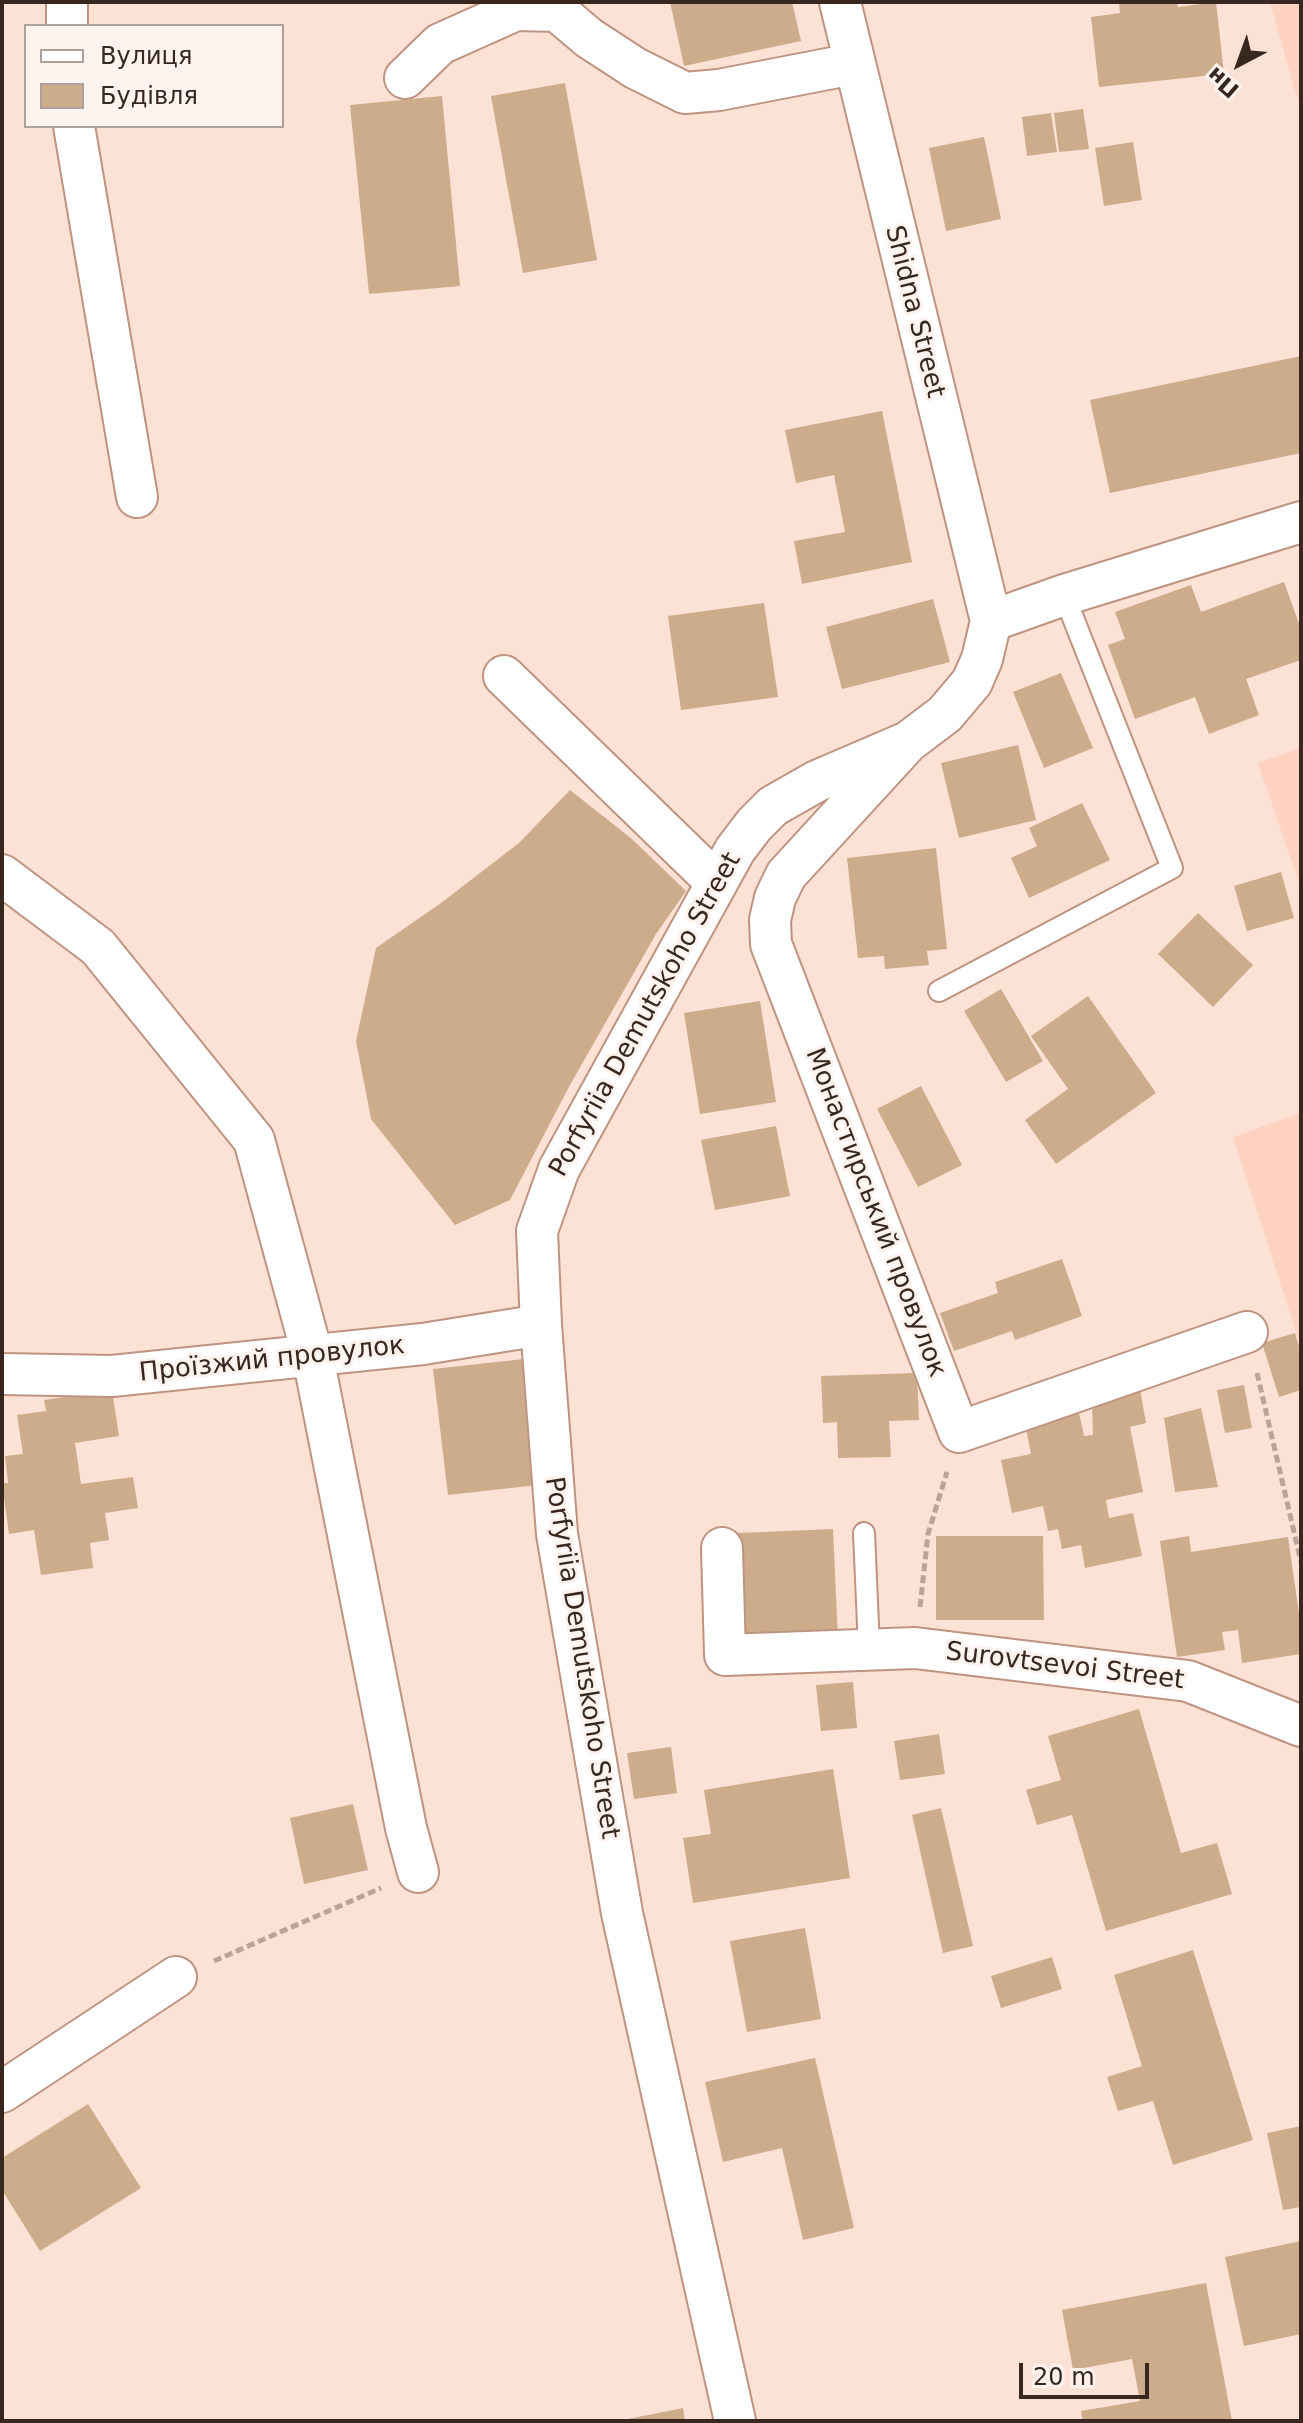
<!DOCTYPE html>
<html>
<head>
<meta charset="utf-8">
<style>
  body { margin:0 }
  #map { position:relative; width:1303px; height:2423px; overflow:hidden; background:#fce1d5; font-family:"DejaVu Sans",sans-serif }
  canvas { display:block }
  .frame { position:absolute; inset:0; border:4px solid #38271f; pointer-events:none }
  .legend { position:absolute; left:24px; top:24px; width:260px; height:104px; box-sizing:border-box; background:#fcf2ee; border:2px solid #aea19b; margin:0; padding:10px 14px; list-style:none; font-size:24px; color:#38271f }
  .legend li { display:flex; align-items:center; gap:16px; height:40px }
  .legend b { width:40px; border:2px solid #aea19b }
  .north { position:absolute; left:1199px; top:24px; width:80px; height:80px; -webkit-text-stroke:6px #fcf2ee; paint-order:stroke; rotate:221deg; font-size:22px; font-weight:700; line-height:32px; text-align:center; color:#38271f }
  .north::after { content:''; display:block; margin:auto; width:28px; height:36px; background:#38271f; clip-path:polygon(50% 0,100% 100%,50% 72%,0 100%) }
  .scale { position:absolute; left:1019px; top:2363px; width:130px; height:36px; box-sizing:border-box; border:4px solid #38271f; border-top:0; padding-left:10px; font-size:24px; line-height:28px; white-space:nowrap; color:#38271f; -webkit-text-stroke:6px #fcf2ee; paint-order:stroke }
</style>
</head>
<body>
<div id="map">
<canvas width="1303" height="2423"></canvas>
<div class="frame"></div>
<ul class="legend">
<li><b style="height:10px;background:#fff"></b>Вулиця</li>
<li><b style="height:22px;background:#cdac8c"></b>Будівля</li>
</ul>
<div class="north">Пн</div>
<div class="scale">20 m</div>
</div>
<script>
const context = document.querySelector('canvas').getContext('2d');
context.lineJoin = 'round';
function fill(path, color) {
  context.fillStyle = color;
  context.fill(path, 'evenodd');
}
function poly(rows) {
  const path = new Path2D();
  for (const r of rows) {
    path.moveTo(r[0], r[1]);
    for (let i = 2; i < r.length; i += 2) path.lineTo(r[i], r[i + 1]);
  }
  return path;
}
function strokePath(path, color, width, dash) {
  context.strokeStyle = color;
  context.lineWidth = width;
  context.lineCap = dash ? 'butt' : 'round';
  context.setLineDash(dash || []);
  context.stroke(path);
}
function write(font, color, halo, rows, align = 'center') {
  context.font = font + ' "DejaVu Sans",sans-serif';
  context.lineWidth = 6;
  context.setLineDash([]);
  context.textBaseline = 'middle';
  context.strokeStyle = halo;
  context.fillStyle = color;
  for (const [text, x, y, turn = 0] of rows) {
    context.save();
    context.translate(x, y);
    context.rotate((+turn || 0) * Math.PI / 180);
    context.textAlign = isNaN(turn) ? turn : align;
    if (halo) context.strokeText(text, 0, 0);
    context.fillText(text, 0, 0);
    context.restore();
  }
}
const built = poly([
  [1270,2,1301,2,1301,112],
  [1301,748,1301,889,1258,763],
  [1301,1113,1301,1347,1233,1137]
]);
const building = poly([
  [670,2,792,2,801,41,684,66],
  [1119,2,1177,2,1178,7,1216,2,1224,74,1099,87,1091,17,1120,13],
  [565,83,597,260,523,273,491,96],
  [442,96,460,286,369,294,350,105],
  [1083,109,1089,149,1059,152,1054,113],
  [1051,113,1057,152,1027,156,1022,117],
  [984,137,1001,219,946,231,929,148],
  [1133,142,1142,200,1104,206,1095,148],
  [1301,356,1301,453,1110,493,1090,400],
  [882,411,912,562,802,584,794,541,845,532,834,475,796,483,785,430],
  [1284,582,1301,629,1301,660,1246,679,1259,715,1209,734,1195,697,1135,719,1108,645,1125,639,1115,612,1191,585,1201,612],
  [933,599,950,662,842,689,826,627],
  [764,603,778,697,681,710,668,616],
  [1061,673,1093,748,1044,768,1013,692],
  [1018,745,1036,820,959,838,941,763],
  [570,790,632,839,686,891,656,934,570,1085,510,1200,455,1225,371,1119,356,1041,376,948,441,903,519,843],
  [1082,803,1110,860,1029,898,1011,858,1037,846,1029,828],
  [936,848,947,949,927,951,929,965,885,969,884,956,858,958,847,858],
  [1281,872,1294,918,1247,931,1234,886],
  [1198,913,1253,965,1213,1007,1158,954],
  [1001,989,1043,1061,1006,1082,964,1011],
  [1088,996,1156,1093,1056,1164,1025,1120,1068,1089,1031,1036],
  [760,1001,776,1102,700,1114,684,1013],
  [921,1086,962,1165,918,1187,877,1109],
  [776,1126,790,1196,715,1210,701,1140],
  [1062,1259,1082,1316,1015,1340,1012,1331,954,1351,940,1313,998,1293,995,1282],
  [1295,1333,1301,1353,1301,1390,1279,1397,1262,1343],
  [524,1359,538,1485,448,1495,433,1369],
  [917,1373,919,1420,889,1421,891,1457,838,1458,837,1422,823,1423,821,1376],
  [1244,1385,1252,1428,1225,1433,1217,1390],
  [1140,1389,1146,1423,1130,1427,1143,1492,1106,1500,1109,1518,1133,1513,1142,1556,1085,1568,1081,1545,1062,1549,1058,1529,1048,1531,1043,1506,1012,1513,1001,1460,1031,1454,1025,1424,1079,1413,1084,1436,1093,1435,1092,1404],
  [112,1390,119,1436,75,1443,81,1484,133,1477,138,1508,105,1513,109,1540,90,1543,93,1568,41,1575,34,1530,9,1534,2,1483,8,1483,5,1456,23,1454,17,1415,46,1411,44,1400],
  [1201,1408,1218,1487,1175,1492,1164,1418],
  [833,1529,838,1639,743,1643,738,1533],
  [936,1536,1043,1536,1044,1620,936,1620],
  [1189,1536,1191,1552,1288,1537,1301,1627,1301,1654,1242,1663,1238,1630,1222,1632,1225,1650,1177,1657,1160,1541],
  [853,1682,857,1728,821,1731,816,1685],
  [1139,1709,1181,1853,1217,1843,1232,1894,1106,1931,1072,1815,1037,1825,1026,1790,1061,1780,1048,1736],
  [939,1734,945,1774,900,1780,894,1741],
  [671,1747,677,1793,634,1799,627,1753],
  [833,1769,850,1878,693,1903,683,1838,711,1834,704,1790],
  [353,1804,368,1870,304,1884,290,1818],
  [941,1808,973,1946,943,1953,912,1815],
  [805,1928,821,2019,747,2032,730,1941],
  [1193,1950,1253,2140,1173,2165,1153,2101,1118,2111,1107,2077,1142,2066,1114,1975],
  [1052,1957,1062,1989,1001,2008,991,1976],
  [815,2058,854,2228,803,2240,782,2148,723,2162,705,2082],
  [88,2104,141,2188,40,2251,2,2190,2,2158],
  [1301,2126,1301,2207,1283,2210,1267,2133],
  [1301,2241,1301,2334,1244,2346,1225,2257],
  [1206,2283,1232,2421,1083,2421,1081,2411,1140,2401,1132,2359,1073,2370,1062,2310],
  [683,2408,685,2421,623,2421,623,2420]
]);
const path = poly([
  [1257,1373,1301,1562],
  [920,1607,928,1534,947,1472],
  [214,1961,381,1888]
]);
const lane = poly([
  [939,991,1172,868,1064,595],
  [864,1533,869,1648]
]);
const street = poly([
  [840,2,991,621],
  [67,26,67,2],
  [405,78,440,44,516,10,557,11,589,38,635,68,685,93,719,90,853,64],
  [74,126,137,497],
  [504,676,717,883],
  [2,875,98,947,254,1140,313,1357,406,1828,418,1872],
  [1247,1332,959,1432,771,944,770,920,775,898,786,875,908,742,945,714,972,682,982,659,991,621,1064,595,1301,522],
  [2,1374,112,1376,423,1344,541,1325],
  [722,1548,725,1655,915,1648,1188,1681,1301,1726],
  [2,2092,176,1977],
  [735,2421,622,1913,557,1534,541,1325,537,1231,559,1169,735,850,754,825,773,806,817,781,908,742]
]);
const streetNames = [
  ["Shidna Street",914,312,76],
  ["Porfyriia Demutskoho Street",646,1015,-61],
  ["Монастирський провулок",875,1213,69],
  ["Проїзжий провулок",272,1360,-6],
  ["Porfyriia Demutskoho Street",581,1658,81],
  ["Surovtsevoi Street",1065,1667,7]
];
fill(built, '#fdd2c0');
fill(building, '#cdac8c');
strokePath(lane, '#be9481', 24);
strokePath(street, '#be9481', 44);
strokePath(path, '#bba398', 5, [8, 4]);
strokePath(lane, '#fff', 20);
strokePath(street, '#fff', 40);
write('26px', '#38271f', '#fcf2ee', streetNames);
</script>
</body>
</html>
